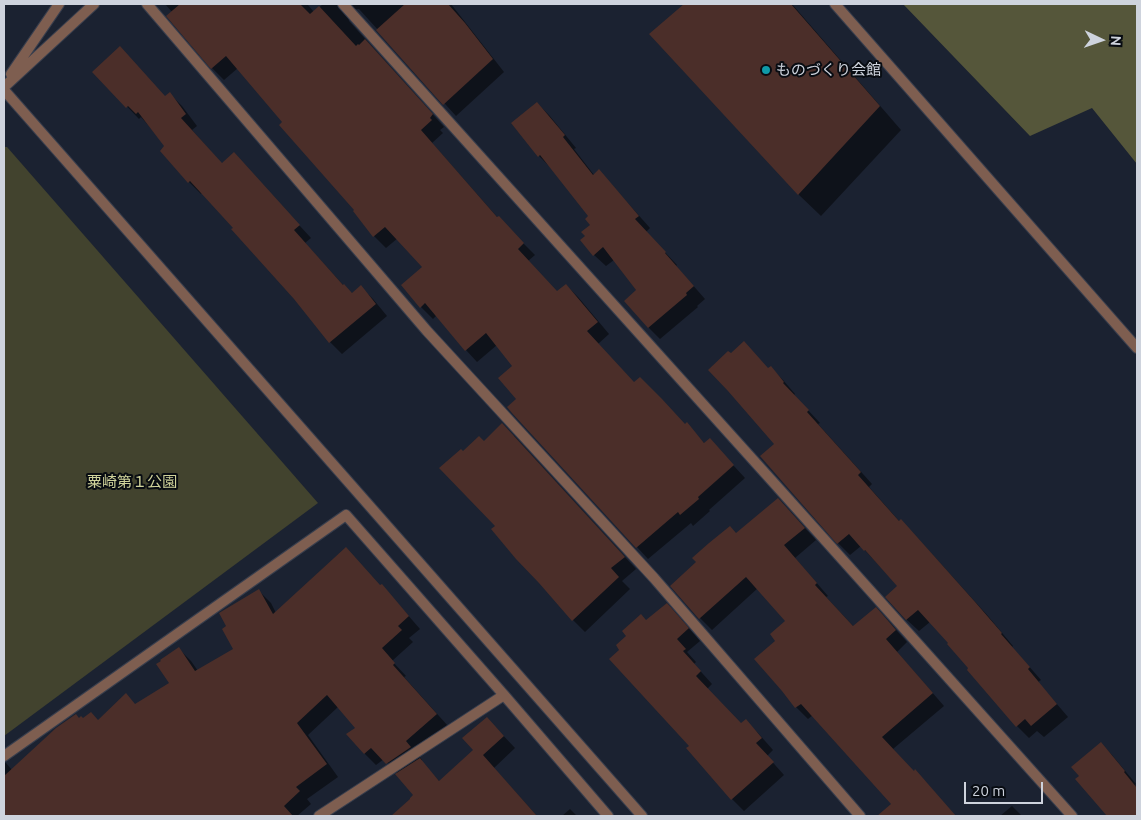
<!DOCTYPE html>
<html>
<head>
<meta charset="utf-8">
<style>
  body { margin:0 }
  #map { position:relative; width:1141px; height:820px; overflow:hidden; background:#1b2231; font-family:Ubuntu,sans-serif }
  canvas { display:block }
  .frame { position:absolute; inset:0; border:5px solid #ced3dd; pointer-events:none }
  .north { position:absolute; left:1076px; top:15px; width:50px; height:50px; -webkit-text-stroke:4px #080c12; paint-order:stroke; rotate:93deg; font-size:14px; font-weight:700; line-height:20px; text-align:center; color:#ced3dd }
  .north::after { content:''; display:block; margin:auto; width:18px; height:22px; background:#ced3dd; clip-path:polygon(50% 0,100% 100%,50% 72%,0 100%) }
  .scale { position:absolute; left:964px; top:782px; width:79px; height:22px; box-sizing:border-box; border:2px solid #ced3dd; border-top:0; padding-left:6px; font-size:15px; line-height:18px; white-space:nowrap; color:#ced3dd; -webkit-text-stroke:4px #080c12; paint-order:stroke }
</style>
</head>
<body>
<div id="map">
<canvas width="1141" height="820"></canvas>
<div class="frame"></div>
<div class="north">N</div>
<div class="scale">20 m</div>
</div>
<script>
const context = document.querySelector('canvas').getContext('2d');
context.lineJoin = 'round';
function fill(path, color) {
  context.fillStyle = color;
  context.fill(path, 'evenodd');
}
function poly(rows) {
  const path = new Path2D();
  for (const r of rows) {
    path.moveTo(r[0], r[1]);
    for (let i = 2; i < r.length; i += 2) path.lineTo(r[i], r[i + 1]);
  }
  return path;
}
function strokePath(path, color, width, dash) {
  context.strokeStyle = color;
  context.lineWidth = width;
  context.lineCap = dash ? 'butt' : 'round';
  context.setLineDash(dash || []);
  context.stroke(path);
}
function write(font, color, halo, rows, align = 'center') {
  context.font = font + ' Ubuntu,"Noto Sans JP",sans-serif';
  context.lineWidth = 4;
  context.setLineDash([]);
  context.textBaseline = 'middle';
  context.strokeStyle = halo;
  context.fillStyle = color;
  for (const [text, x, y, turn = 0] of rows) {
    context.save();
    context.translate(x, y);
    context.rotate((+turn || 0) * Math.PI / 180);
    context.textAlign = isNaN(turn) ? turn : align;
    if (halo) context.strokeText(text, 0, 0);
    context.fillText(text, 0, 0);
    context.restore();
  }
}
const green = poly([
  [4,147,7,147,318,503,4,736]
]);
const forest = poly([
  [903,4,1137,4,1137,164,1092,108,1030,136]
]);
const shadow = poly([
  [165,4,307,4,314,12,323,4,451,4,504,72,456,116,359,9,351,10,348,15,349,21,444,127,440,130,443,133,432,143,498,218,535,255,528,261,558,293,566,285,578,297,609,334,598,344,635,384,685,425,687,424,705,444,710,440,745,478,709,510,710,511,693,526,691,523,648,559,637,547,518,399,513,366,497,345,477,362,466,350,437,315,433,319,421,307,403,285,424,267,398,238,386,248,374,236,356,210,284,122,238,68,224,80,212,68,168,16,172,12],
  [686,4,792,4,901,130,821,216,798,194,651,34],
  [94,72,166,97,170,94,182,106,197,126,192,130,222,164,245,166,311,238,305,243,344,286,353,294,361,287,373,299,387,316,342,354,330,342,295,298,235,228,203,193,201,194,189,182,161,151,166,147,148,125,141,117,139,119],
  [537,103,549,115,576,148,574,149,594,175,610,183,650,228,646,232,677,265,676,266,705,299,697,306,698,307,660,339,649,328,626,301,637,291,614,260,606,266,594,255,586,236,591,225,590,216,551,168,539,156,512,124],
  [771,368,783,380,795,394,794,395,820,423,818,424,872,484,869,487,900,522,913,533,988,616,1013,646,1012,647,1041,680,1038,682,1068,717,1044,737,1037,731,1029,738,1017,726,968,670,970,669,950,643,930,622,919,631,907,620,887,597,898,586,861,546,850,555,838,543,776,444,769,370],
  [514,436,636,569,622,581,630,589,585,632,573,620,540,582,497,526,463,452,484,443],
  [790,512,816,540,795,558,828,596,826,597,854,627,888,621,907,642,897,652,944,706,893,749,914,772,927,783,955,816,879,816,893,805,813,715,808,719,796,707,783,690,777,641,786,621,758,588,712,630,700,618,672,586,737,534],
  [381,586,393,598,420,629,409,638,413,642,392,661,406,676,404,677,448,726,417,753,422,760,421,761,440,782,498,730,515,748,494,768,537,816,392,816,415,795,398,774,384,759,376,765,365,754,348,734,357,728,338,707,308,735,338,777,307,799,311,804,297,816,4,816,4,763,6,763,12,770,80,719,98,722,136,705,171,683,179,649,191,661,198,671,235,649,259,591,271,603,276,613],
  [679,617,700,641,687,652,696,662,694,664,712,684,707,689,741,725,746,721,758,733,773,750,767,756,784,775,744,811,732,799,688,748,691,746,646,621],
  [1101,743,1112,755,1136,784,1135,785,1137,788,1137,816,1109,816,1076,779,1080,776],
  [1012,806,1022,816,1000,816],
  [570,809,577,816,562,816]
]);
const building = poly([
  [180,4,300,4,310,14,319,6,356,46,358,44,359,45,365,39,433,114,430,118,432,120,421,130,497,217,499,216,524,243,518,249,557,291,566,284,598,322,587,331,634,382,640,377,662,399,685,424,687,422,704,443,710,438,734,465,698,497,699,499,680,515,678,512,636,548,512,413,507,407,516,399,498,378,512,366,486,333,465,351,425,303,420,308,401,285,422,267,385,227,373,237,353,211,354,210,279,125,282,122,226,56,211,69,166,16],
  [405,4,448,4,465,23,493,59,443,105,376,30],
  [684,4,791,4,880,106,798,195,649,34],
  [120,46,165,96,170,92,186,114,181,118,222,163,234,152,300,225,294,230,343,285,344,284,352,293,361,285,376,304,329,343,294,299,231,229,233,228,190,181,188,183,160,151,164,146,138,112,136,114,128,106,126,108,92,72],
  [537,102,565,135,563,137,593,175,599,169,639,216,635,219,666,252,665,253,694,286,686,293,687,295,648,328,624,301,636,290,603,247,593,256,580,240,585,236,581,232,590,225,585,219,588,216,540,155,538,157,511,123],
  [744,341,768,368,771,366,784,382,783,383,809,410,807,412,861,472,858,475,899,521,901,519,976,603,1002,633,1001,634,1030,667,1028,669,1057,704,1031,726,1025,719,1016,727,967,670,968,668,947,644,948,643,918,610,906,620,885,597,897,586,865,550,864,551,849,534,837,544,760,456,774,444,728,391,708,370,728,351,731,353],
  [502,423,625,557,611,568,619,577,572,621,539,583,516,559,491,529,495,526,439,468,461,449,463,451,479,436,484,441],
  [778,498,805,528,784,545,817,583,815,585,853,626,876,607,896,630,886,639,933,693,882,737,914,771,915,769,956,816,877,816,891,804,801,704,795,708,782,691,754,659,775,641,770,634,785,621,746,577,699,619,670,586,696,562,692,558,709,543,730,526,736,533],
  [346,547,380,585,382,584,409,616,398,626,402,630,382,648,395,663,393,665,437,714,406,741,411,747,386,764,371,748,364,754,346,734,355,728,327,695,297,723,327,764,296,787,300,791,284,806,293,816,4,816,4,776,56,728,76,714,79,718,81,716,83,718,91,712,98,720,126,693,135,704,169,683,156,664,161,661,160,660,179,647,195,671,233,649,222,629,226,626,219,613,259,589,273,614],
  [667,603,689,628,677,639,686,649,683,651,701,671,696,676,741,723,746,719,762,738,756,743,774,762,731,800,686,748,689,746,609,659,619,650,616,645,626,636,622,631,641,614,646,620],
  [487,717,504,736,483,755,537,816,391,816,410,799,410,798,413,795,395,774,420,758,439,781,473,750,462,738],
  [1101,742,1125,771,1124,772,1137,788,1137,816,1107,816,1075,779,1079,776,1071,767]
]);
const minor = poly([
  [147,4,427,331,654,578,860,816],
  [343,4,773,482,1072,816],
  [835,4,1137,348],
  [504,695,608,816],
  [4,756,346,515,504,695,319,816]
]);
const tertiary = poly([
  [11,74,59,4],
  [4,87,94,4],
  [4,90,642,816]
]);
const markers = [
  [766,70,5,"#0f9aa8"]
];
const poiNames = [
  ["ものづくり会館",776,70]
];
const parkNames = [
  ["粟崎第１公園",132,482]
];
fill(green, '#42432e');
fill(forest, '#55563a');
fill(shadow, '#0007');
fill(building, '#4b2e29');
strokePath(minor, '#383e4d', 12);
strokePath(tertiary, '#383e4d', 12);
strokePath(minor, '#7e5e50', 10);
strokePath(tertiary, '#7e5e50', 10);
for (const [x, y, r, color] of markers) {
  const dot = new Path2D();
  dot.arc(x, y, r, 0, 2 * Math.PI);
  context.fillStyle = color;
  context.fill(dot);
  strokePath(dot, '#080c12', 2);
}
write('15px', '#ced3dd', '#080c12', poiNames, 'left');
write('15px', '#cfd29a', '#080c12', parkNames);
</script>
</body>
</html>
